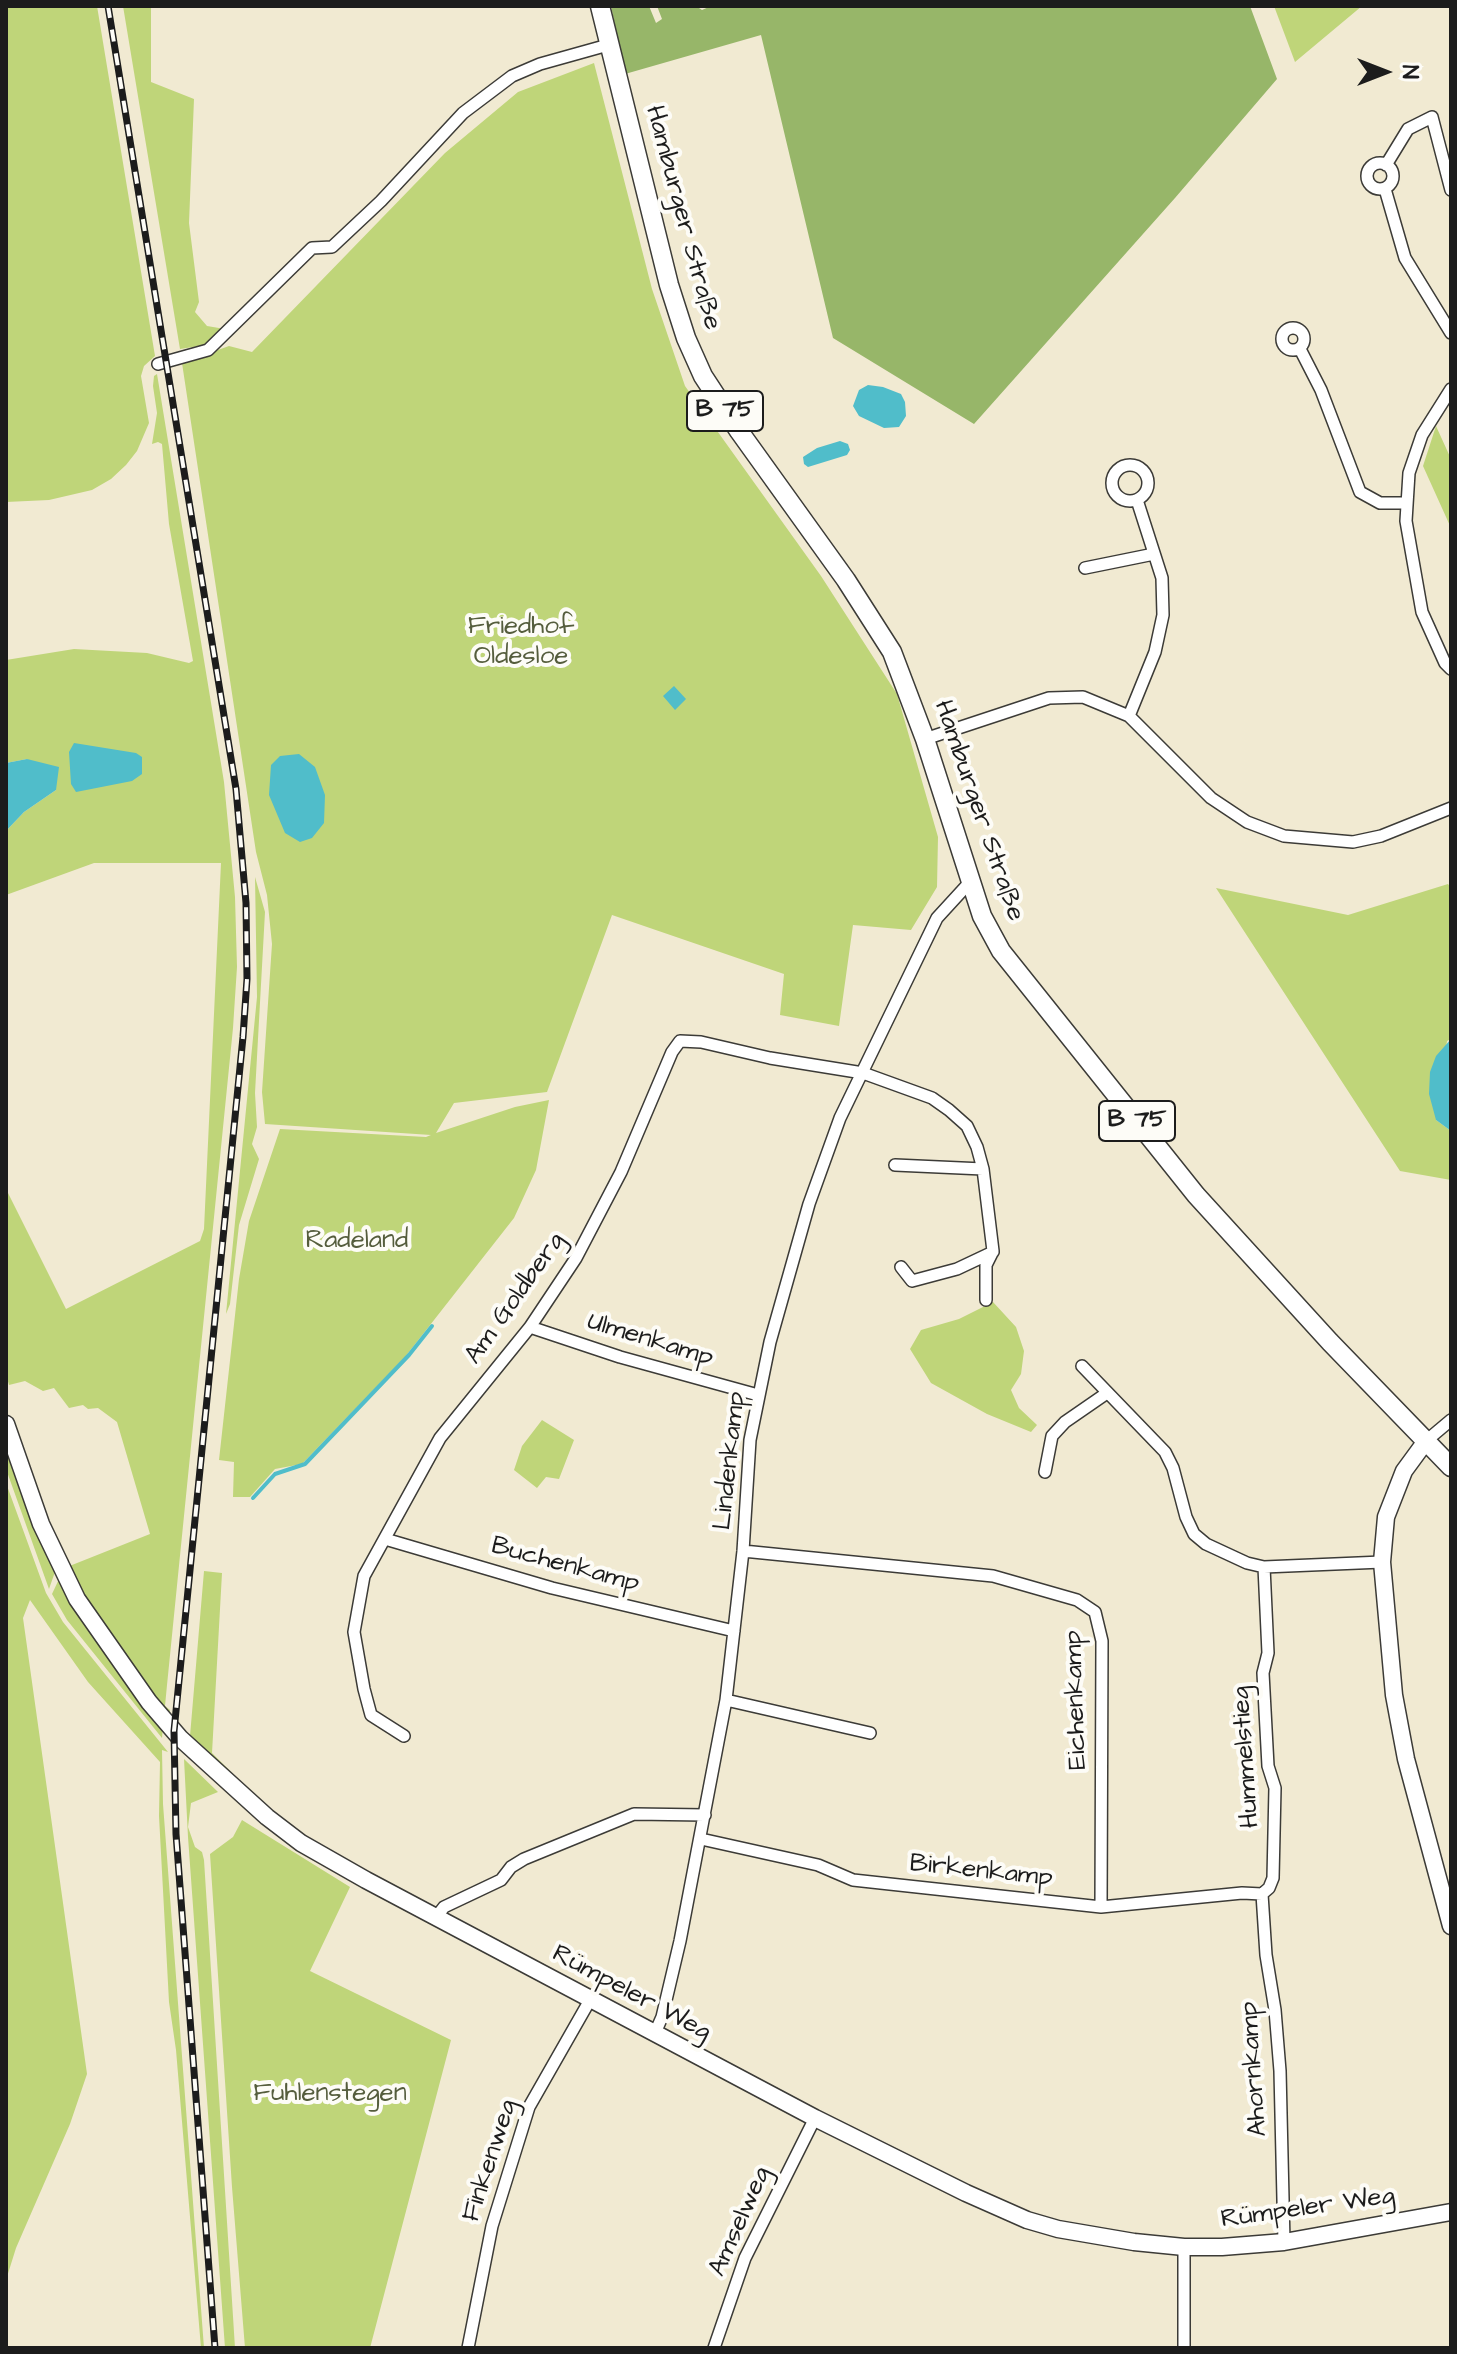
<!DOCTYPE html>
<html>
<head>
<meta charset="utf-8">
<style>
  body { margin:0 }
  #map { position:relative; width:1457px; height:2354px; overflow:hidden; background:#f1ead2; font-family:"Architects Daughter",sans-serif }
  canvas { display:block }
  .frame { position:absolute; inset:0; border:8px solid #1c1c1c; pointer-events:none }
  .north { position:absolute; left:1345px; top:32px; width:80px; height:80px; -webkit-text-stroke:6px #fdfcf7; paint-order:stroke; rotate:90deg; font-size:22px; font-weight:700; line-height:32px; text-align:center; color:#1c1c1c }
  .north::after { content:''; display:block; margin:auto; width:28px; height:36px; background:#1c1c1c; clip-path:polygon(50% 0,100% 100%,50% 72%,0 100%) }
</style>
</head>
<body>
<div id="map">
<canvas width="1457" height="2354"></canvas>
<div class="frame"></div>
<div class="north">N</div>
</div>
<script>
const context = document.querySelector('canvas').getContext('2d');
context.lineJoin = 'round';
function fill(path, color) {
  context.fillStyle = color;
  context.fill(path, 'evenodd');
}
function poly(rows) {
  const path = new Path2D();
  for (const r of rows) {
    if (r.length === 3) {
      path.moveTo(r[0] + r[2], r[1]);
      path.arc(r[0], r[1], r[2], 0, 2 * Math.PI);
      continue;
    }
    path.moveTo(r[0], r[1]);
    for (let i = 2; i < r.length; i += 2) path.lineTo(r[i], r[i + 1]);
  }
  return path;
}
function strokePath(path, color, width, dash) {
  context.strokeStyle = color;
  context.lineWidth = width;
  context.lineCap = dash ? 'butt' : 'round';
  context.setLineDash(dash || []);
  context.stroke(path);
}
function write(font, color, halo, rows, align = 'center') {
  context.font = font + ' "Architects Daughter",sans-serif';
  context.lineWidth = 8;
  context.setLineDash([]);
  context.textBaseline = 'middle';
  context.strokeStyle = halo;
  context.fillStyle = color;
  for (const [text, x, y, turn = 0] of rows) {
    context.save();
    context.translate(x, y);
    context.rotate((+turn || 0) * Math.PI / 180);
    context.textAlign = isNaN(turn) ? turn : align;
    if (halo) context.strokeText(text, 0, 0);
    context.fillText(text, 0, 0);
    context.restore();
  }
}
const green = poly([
  [6,6,97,6,155,356,144,366,141,376,149,423,137,451,126,465,111,479,92,490,49,500,6,502],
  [123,6,151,6,151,82,194,99,189,223,199,302,195,312,207,326,225,329,206,345,180,349],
  [1274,6,1362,6,1295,62],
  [594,63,652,289,685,386,821,576,897,694,938,837,937,887,911,930,853,925,839,1026,780,1015,784,974,612,915,547,1092,454,1103,436,1133,515,1107,549,1100,536,1170,514,1218,405,1357,302,1464,275,1469,250,1497,233,1497,234,1462,219,1460,239,1279,249,1221,280,1129,426,1137,431,1135,265,1124,262,1092,272,944,267,895,256,852,182,363,229,346,252,352,445,153,518,92],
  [157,374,224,782,235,897,237,967,233,1028,167,1685,165,1706,170,1710,169,1715,103,1628,67,1567,150,1534,117,1422,98,1408,88,1409,83,1405,69,1408,54,1388,43,1391,25,1381,9,1385,6,1374,6,1189,66,1309,200,1241,204,1229,221,863,94,863,6,895,6,831,24,812,56,790,27,759,6,763,6,660,74,649,147,653,189,663,193,661,169,524,162,444,158,442,152,444,157,413,153,386,154,376],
  [1436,426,1451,459,1451,528,1423,466],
  [255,877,265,912,255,1093,257,1127,252,1144,259,1159,239,1225,230,1304,226,1314,257,997],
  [1448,884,1451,888,1451,1039,1447,1041,1436,1120,1451,1131,1451,1180,1400,1171,1216,888,1348,915],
  [993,1302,1016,1327,1024,1351,1021,1374,1011,1390,1019,1408,1037,1425,1031,1432,987,1414,931,1383,910,1349,921,1330,959,1319],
  [542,1420,574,1440,559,1479,546,1477,537,1488,514,1470,522,1446],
  [6,1443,56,1569,49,1589,6,1469],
  [6,1483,46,1593,63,1622,168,1752,162,1750,163,1804,204,2348,201,2348,176,2050,169,2002,159,1816,160,1762,88,1682,30,1600,23,1618,87,2074,70,2124,16,2248,6,2280],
  [204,1571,222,1573,212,1753,238,1779,235,1782,190,1736],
  [60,1577,163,1726,162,1738,67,1620,52,1594],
  [184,1759,218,1792,191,1803,188,1827,195,1847,202,1852,204,1860,235,2348,225,2348,188,1837],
  [242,1820,350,1887,310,1971,451,2040,370,2348,245,2348,232,2187,210,1854,233,1837]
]);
const forest = poly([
  [611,6,649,6,656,23,662,19,657,6,696,6,702,10,711,6,1250,6,1277,79,1175,198,974,424,833,338,761,35,625,74]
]);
const water = poly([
  [868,385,883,387,901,394,905,402,906,416,899,427,884,428,859,416,853,406,859,390],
  [840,441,848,444,850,450,847,455,808,467,804,464,803,457,817,448],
  [674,686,686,699,675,710,663,696],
  [74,743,136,753,142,757,142,774,132,781,76,792,71,784,69,752],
  [299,754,315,767,325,795,324,823,312,838,300,842,285,833,269,795,271,765,280,756],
  [27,759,59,767,56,790,24,812,6,831,6,763],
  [1451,1039,1451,1131,1436,1120,1429,1094,1430,1072,1436,1056]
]);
const stream = poly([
  [253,1498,275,1474,305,1464,409,1355,432,1326]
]);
const street = poly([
  [1380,176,13],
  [1386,165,1408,129,1432,117,1451,190],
  [1385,189,1405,258,1451,333],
  [1293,339,11],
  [1300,349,1321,390,1360,492,1380,503,1406,503],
  [158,364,208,350,312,248,332,247,381,201,463,113,512,76,540,64,608,45],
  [1451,389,1422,435,1409,473,1406,521,1422,612,1445,663,1451,669],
  [1130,483,18],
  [1085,568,1154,554],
  [1129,716,1155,652,1163,615,1162,578,1137,500],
  [925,739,1049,698,1083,697,1129,716,1211,798,1247,822,1284,836,1353,842,1381,836,1451,808],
  [895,1165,983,1169],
  [901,1267,912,1281,957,1269,993,1252],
  [530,1327,620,1357,758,1395],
  [1082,1366,1165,1452,1173,1468,1186,1517,1194,1534,1206,1544,1247,1563,1264,1567,1382,1562],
  [1426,1441,1451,1420],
  [1045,1472,1052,1436,1065,1422,1107,1393],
  [385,1539,552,1588,734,1631],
  [743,1551,993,1576,1077,1600,1095,1612,1102,1641,1101,1907],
  [726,1700,870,1733],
  [404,1736,371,1715,364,1689,354,1632,364,1576,440,1438,530,1327,576,1258,621,1172,672,1052,680,1041,701,1042,770,1058,863,1073,932,1098,949,1110,967,1126,977,1147,983,1169,993,1251,986,1265,986,1300],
  [701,1839,818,1865,853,1880,1101,1907,1242,1893,1262,1894],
  [1262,1894,1266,1955,1275,2010,1280,2071,1284,2242],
  [1262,1894,1269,1888,1273,1878,1275,1788,1268,1766,1263,1673,1268,1653,1264,1567],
  [437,1916,444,1907,501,1880,511,1867,524,1859,634,1814,705,1815],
  [655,2033,662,2017,680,1941,726,1700,743,1551,750,1440,770,1342,809,1204,840,1118,937,918,970,882],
  [468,2348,492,2226,529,2107,590,2000],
  [714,2348,745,2258,815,2118],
  [1184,2348,1184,2247]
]);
const secondary = poly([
  [6,1424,41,1524,77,1599,149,1702,180,1738,267,1817,301,1843,366,1880,815,2118,966,2193,1027,2220,1058,2229,1134,2242,1184,2247,1222,2247,1284,2242,1451,2212],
  [1426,1441,1404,1471,1386,1517,1382,1562,1394,1695,1406,1759,1451,1926]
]);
const primary = poly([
  [600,6,669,285,686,338,703,376,739,431,846,580,892,652,925,739,982,916,1001,951,1196,1195,1330,1342,1451,1467]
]);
const rail = poly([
  [108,6,236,789,246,903,247,979,243,1037,174,1731,176,1834,215,2348]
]);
const shields = [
  [725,411,76],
  [1137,1121,76]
];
const shieldNames = [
  ["B 75",725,411],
  ["B 75",1137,1121]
];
const streetNames = [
  ["Hamburger Straße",682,218,75],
  ["Hamburger Straße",978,811,71],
  ["Am Goldberg",516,1299,-55],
  ["Ulmenkamp",650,1341,17],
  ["Lindenkamp",731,1461,-84],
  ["Buchenkamp",565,1566,15],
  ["Eichenkamp",1077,1700,-92],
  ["Hummelstieg",1247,1757,-94],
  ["Birkenkamp",981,1872,6],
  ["Rümpeler Weg",631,1994,28],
  ["Ahornkamp",1255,2069,-94],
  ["Finkenweg",491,2161,-72],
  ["Rümpeler Weg",1308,2209,-8],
  ["Amselweg",741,2222,-66]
];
const parkNames = [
  ["Friedhof",521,628],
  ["Oldesloe",521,658],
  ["Radeland",357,1242],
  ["Fuhlenstegen",330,2095]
];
fill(green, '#bfd579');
fill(forest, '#97b669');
fill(water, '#50bdca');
strokePath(stream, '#50bdca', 4);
strokePath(street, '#3c3b37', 14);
strokePath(secondary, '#3c3b37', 19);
strokePath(primary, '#3c3b37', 21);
strokePath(street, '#fff', 11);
strokePath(secondary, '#fff', 16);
strokePath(primary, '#fff', 18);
strokePath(rail, '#1c1c1c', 7);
strokePath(rail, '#fdfcf7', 4, [12]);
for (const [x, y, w] of shields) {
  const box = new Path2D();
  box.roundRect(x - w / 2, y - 20, w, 40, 6);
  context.fillStyle = '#fdfcf7';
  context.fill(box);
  strokePath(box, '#1c1c1c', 2);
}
write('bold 24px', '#1c1c1c', null, shieldNames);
write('26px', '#1c1c1c', '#fdfcf7', streetNames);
write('26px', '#555d3d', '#fdfcf7', parkNames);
</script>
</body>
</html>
